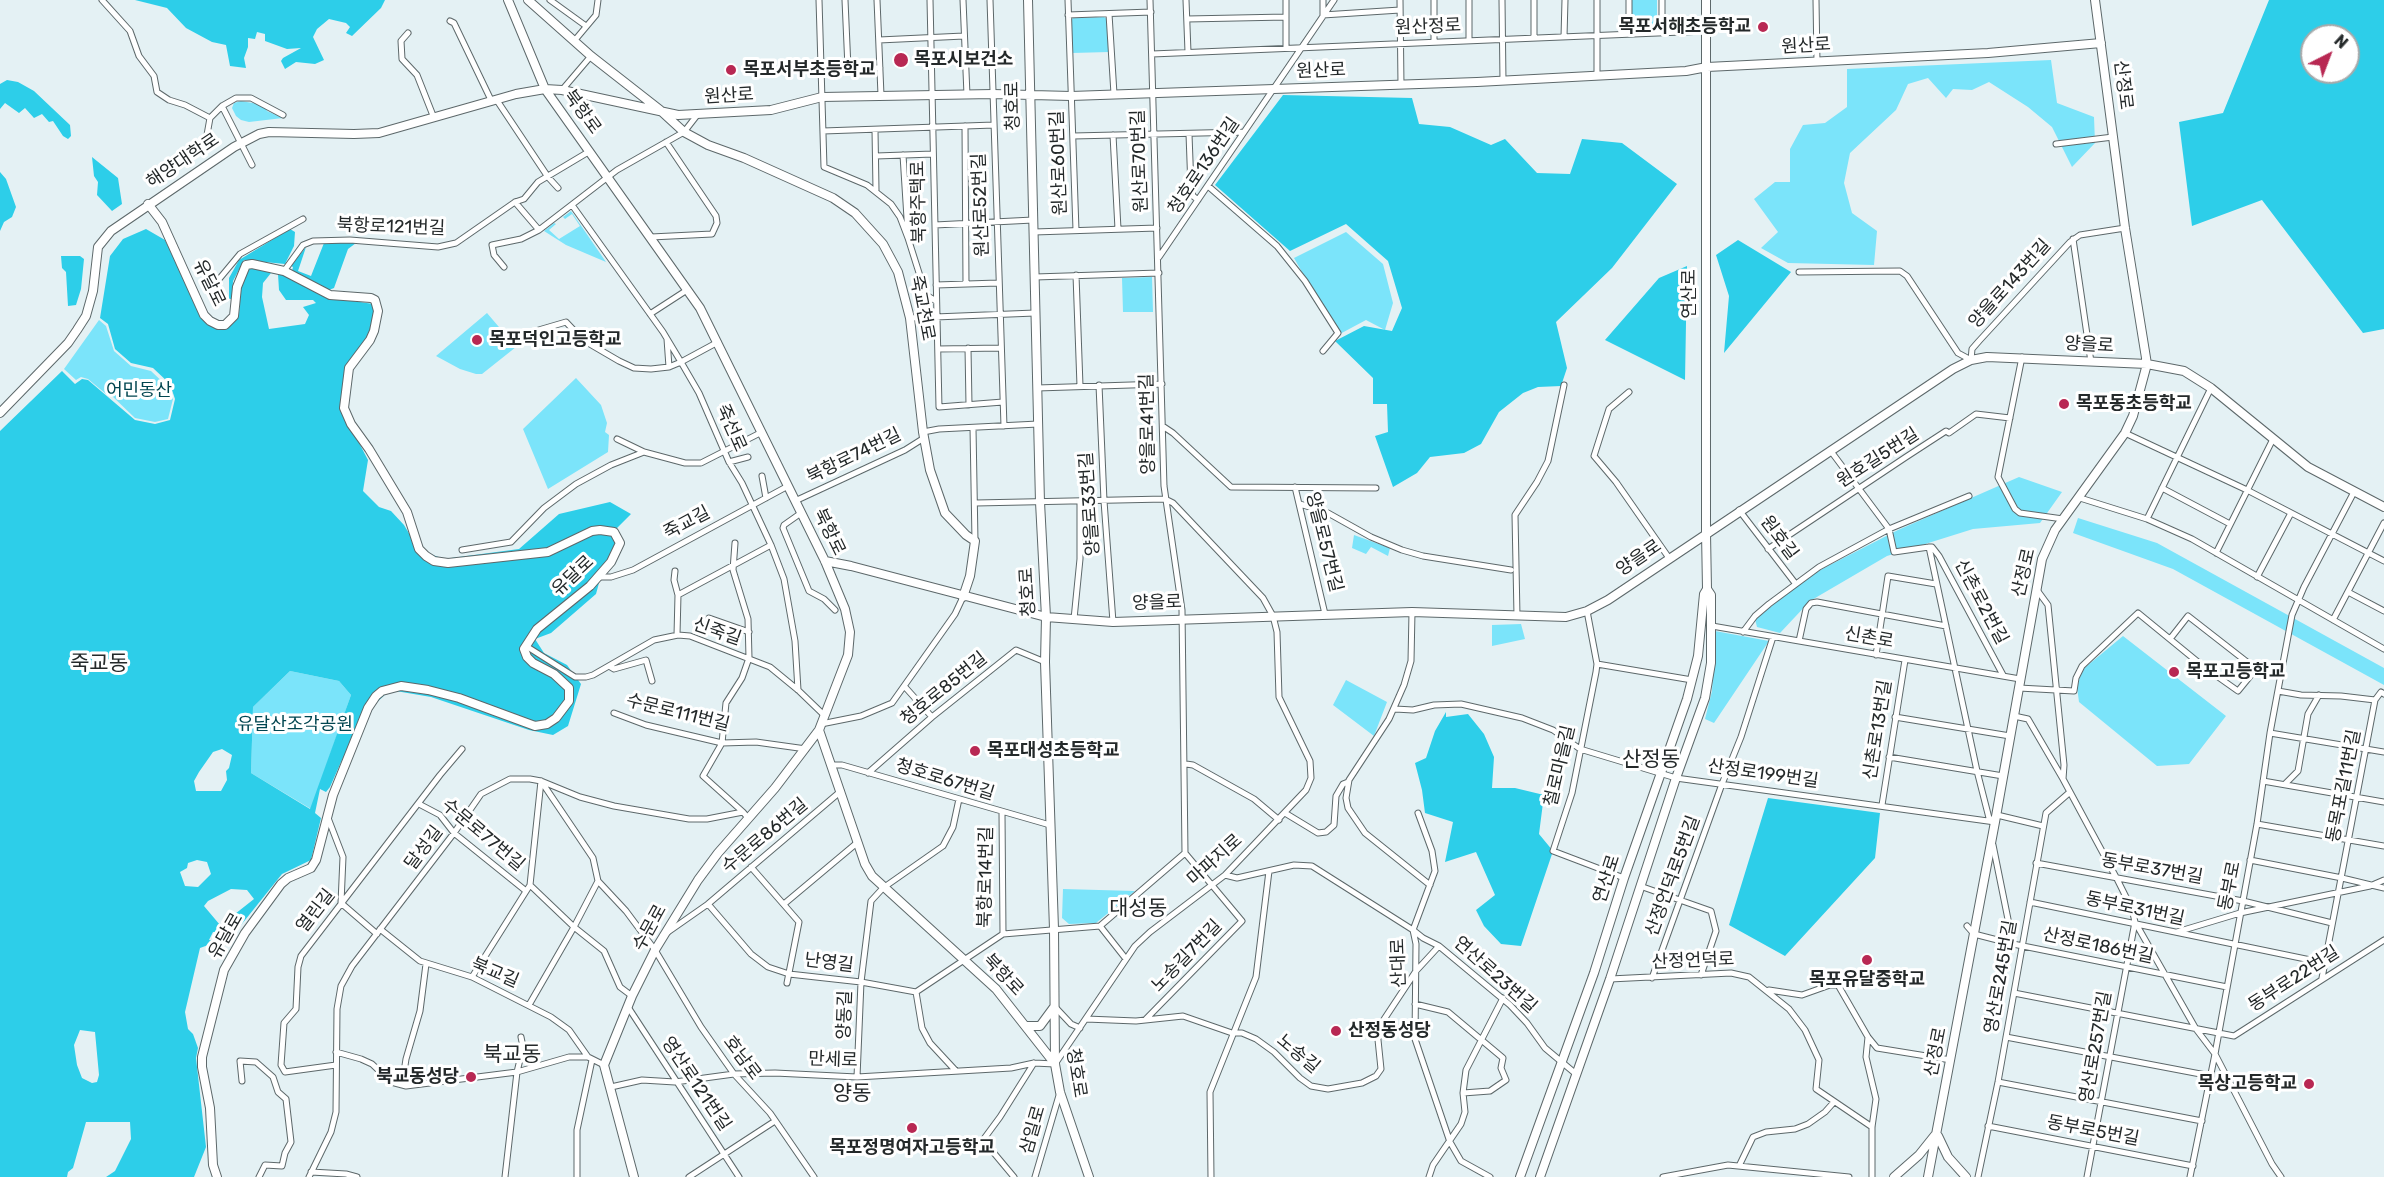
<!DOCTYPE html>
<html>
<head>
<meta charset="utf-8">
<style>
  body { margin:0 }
  #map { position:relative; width:2384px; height:1177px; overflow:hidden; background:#e4f1f4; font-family:Rubik,sans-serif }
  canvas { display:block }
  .north { position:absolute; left:2300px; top:24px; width:60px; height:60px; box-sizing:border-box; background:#fff; border:2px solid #a7a9aa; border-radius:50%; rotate:42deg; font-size:16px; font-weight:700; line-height:24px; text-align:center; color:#24292a }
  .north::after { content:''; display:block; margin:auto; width:21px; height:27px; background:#b82853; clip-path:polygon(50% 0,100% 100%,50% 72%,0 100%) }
</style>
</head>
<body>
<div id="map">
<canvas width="2384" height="1177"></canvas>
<div class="north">N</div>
</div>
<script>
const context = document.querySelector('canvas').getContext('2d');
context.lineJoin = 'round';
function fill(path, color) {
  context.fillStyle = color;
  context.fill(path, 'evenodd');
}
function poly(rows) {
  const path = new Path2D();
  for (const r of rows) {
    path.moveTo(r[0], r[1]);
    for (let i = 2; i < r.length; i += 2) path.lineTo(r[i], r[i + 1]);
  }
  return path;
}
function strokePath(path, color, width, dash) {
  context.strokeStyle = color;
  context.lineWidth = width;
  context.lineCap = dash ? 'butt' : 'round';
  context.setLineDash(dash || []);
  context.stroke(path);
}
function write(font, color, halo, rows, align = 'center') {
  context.font = font + ' Rubik,"Noto Sans KR",sans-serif';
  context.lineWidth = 6;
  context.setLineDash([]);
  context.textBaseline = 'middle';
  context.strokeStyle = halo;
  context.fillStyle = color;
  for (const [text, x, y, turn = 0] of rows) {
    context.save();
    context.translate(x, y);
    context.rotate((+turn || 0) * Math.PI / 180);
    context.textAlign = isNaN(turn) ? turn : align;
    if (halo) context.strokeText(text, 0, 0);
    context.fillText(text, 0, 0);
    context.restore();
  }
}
const green = poly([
  [1632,0,1657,0,1657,28,1632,31],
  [1104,17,1107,19,1109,52,1072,53,1071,20,1073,18],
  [2051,60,2057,103,2094,117,2095,143,2072,167,2052,127,2028,107,1989,82,1972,90,1953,89,1946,98,1928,78,1908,84,1896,110,1850,153,1844,183,1852,213,1877,231,1874,265,1788,263,1761,248,1778,232,1754,199,1775,182,1790,182,1790,149,1803,125,1825,123,1847,107,1847,69],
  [241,101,264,105,267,111,283,118,249,122,241,120,236,116,232,108,234,103],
  [571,211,606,262,566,245,544,231,554,223,556,224,549,230,559,239,580,226,572,214,565,219,563,217],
  [1346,232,1383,264,1393,303,1385,330,1366,320,1338,335,1294,258],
  [1152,277,1153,312,1123,312,1122,278],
  [487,313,516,347,482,374,476,374,460,369,436,356],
  [99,320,106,326,114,351,131,366,151,371,168,387,173,399,168,419,155,422,135,418,111,395,106,394,88,379,81,377,76,380,64,369],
  [576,378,601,405,607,423,605,432,609,435,608,452,548,489,523,429],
  [2019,477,2062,492,2040,523,1973,529,1887,556,1810,601,1780,633,1757,627,1755,619,1806,579,1822,569,1898,530],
  [2078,518,2157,543,2384,668,2384,685,2173,569,2073,533],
  [1354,535,1390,548,1388,556,1371,547,1366,554,1352,548],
  [1521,624,1525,639,1492,646,1492,625],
  [1715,631,1769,641,1714,723,1705,719,1712,691],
  [2123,636,2226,716,2189,764,2157,766,2079,702,2077,687,2082,670],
  [290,671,339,681,351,695,311,809,251,773,253,707],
  [1346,680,1387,702,1374,736,1333,705],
  [1063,889,1135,891,1096,923,1069,924,1062,918]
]);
const forest = poly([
  [135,0,385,0,381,8,352,36,346,33,350,27,346,23,329,19,317,29,313,37,324,60,315,64,296,62,285,69,281,61,283,58,301,48,287,49,265,41,265,34,257,32,255,39,248,38,248,47,244,58,246,68,230,66,226,45,212,42,186,28,167,8],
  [2269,0,2384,0,2384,329,2363,333,2262,200,2192,226,2179,122,2223,113],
  [2312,36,2348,36,2348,72,2312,72],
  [7,80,18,82,34,91,70,125,71,136,68,139,63,136,53,121,49,122,42,114,34,118,25,108,19,113,5,103,0,109,0,84],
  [1283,95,1412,98,1419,124,1450,127,1491,145,1505,139,1537,173,1570,174,1582,139,1622,143,1677,184,1612,268,1556,322,1567,368,1561,386,1538,387,1523,393,1499,412,1481,444,1464,453,1430,457,1417,473,1393,487,1375,436,1388,432,1387,404,1373,404,1373,378,1335,341,1364,326,1392,331,1402,308,1388,261,1346,224,1290,251,1215,185],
  [92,157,118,178,122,204,112,211,97,195,98,182,94,176],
  [0,172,6,179,16,207,12,217,4,222,0,231],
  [146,229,165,240,193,299,207,323,233,322,239,315,241,285,246,270,251,267,283,275,328,297,373,304,373,322,367,339,346,366,341,402,343,412,368,460,363,491,379,507,391,511,404,525,419,550,444,559,519,549,559,514,610,502,631,514,617,528,621,552,602,572,596,594,551,633,535,639,544,653,567,665,581,684,568,726,553,735,529,730,431,697,390,690,372,707,341,762,330,787,326,792,320,789,315,813,321,818,311,860,282,874,225,945,211,944,200,948,185,1012,188,1029,193,1034,198,1048,196,1058,206,1147,194,1177,106,1177,115,1171,131,1139,130,1122,86,1122,73,1168,68,1172,67,1177,0,1177,0,431,62,371,75,384,82,379,88,380,135,420,155,424,170,420,175,399,170,384,153,368,131,363,115,349,108,324,100,318,110,256,123,239],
  [271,273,278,274,279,290,286,300,313,300,316,303,303,307,309,315,305,324,269,329,262,297,263,283],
  [290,671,339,681,351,695,310,809,251,773,253,707],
  [222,749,232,755,229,768,226,771,227,780,221,791,196,791,194,781,199,772,213,752],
  [197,860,207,862,211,874,198,887,185,886,180,872,187,868,188,863],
  [231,889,247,890,254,899,235,914,218,942,209,940,213,932,216,932,220,925,204,906,208,901],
  [80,1030,95,1032,99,1075,97,1082,92,1083,82,1078,77,1065,74,1045],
  [290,229,295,232,294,246,285,264,244,260,233,281,232,299,229,299,229,278,239,260],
  [1738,240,1791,272,1724,353,1729,296,1716,255],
  [324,243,356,243,348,249,334,288,329,290,292,271,293,267,291,266,306,247,298,271,311,276],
  [61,256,80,256,84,259,81,289,76,305,68,306,66,272,62,268],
  [1687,266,1685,380,1605,340,1659,278],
  [1446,712,1446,717,1468,714,1484,734,1494,757,1492,788,1515,788,1544,795,1539,834,1553,851,1521,946,1501,944,1484,926,1476,910,1495,895,1476,852,1445,862,1453,822,1425,813,1422,790,1415,763,1426,758,1435,731],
  [1768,798,1880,813,1875,858,1785,956,1729,925]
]);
const street = poly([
  [102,0,130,31,139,56,154,76,157,92,169,100,185,105,210,118],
  [550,0,586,26],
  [819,0,824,167,867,185,891,204,900,217,908,238,926,295,936,301],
  [845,0,848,68],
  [877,0,881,95],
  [930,0,939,407,1003,402],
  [963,0,967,95],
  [990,0,1004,426],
  [1068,0,1076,230],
  [1186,0,1188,52],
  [1323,0,1323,15,1400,10],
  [1400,0,1401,85],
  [1502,0,1503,81],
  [1597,0,1597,76],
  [1662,0,1662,33],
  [1816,0,1817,62],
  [1109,14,1114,94],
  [1068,15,1151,12],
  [1187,19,1286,17],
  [450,21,454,23,491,100],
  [408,33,401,41,402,59,417,75,434,118],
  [1629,34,1629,0],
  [1564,37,1565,0],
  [1534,38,1534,0],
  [575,40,596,15,598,0],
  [879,40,964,36],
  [1469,41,1469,0],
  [1434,42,1434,0],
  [1286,48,1286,0],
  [1152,54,1706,31],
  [822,68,880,68],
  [562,90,591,56],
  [496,99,548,177,558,188],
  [222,106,236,98,251,98,283,115],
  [965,126,966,284],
  [875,130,876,190],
  [823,131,994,125],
  [1189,134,1191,188,1193,196,1198,200],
  [1113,135,1118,229],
  [1073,136,1244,132],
  [2056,144,2113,137],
  [205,146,210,118,222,106,252,165],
  [903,155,908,234],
  [876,156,933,154],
  [1208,186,1277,246,1305,281,1338,333,1323,351],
  [515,202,539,230],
  [572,205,663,332,681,362,699,393,729,462,742,483,771,545,784,579,795,641,798,690],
  [935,225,1033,220],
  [1034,232,1157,228],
  [651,237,712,234,717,223,716,216,666,142],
  [2073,239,2091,362],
  [1159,257,1334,0],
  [504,267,494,255,492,245,521,239,539,230,617,170,684,132,698,114],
  [284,271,303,245,313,241,350,240,438,247,456,243,515,202,524,199,538,182,590,151],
  [1799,272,1900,271,1907,276,1958,353,1971,360,1972,349,1979,341,2070,242,2080,235,2125,228],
  [1076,275,1080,386],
  [1035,277,1159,273],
  [215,284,240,254,303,219],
  [936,285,998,283],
  [650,314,687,290],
  [910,318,1035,313],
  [525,334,566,322,583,340,619,361,634,368,651,369,669,367,681,362,718,342],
  [667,339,669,367],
  [968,348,969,405],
  [938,349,1000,348],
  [2022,357,1998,477,2015,509,2020,513,2063,519],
  [1099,385,1104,501,1113,622],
  [1037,388,1162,384],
  [1629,392,1609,409,1594,456,1616,482,1669,558],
  [1164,427,1173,433,1231,487,1376,488],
  [973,428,975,541],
  [923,432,939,429,1038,424],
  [2125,433,2247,490,2384,561],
  [617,439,644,452,685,463,701,463,762,432],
  [1830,450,1889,529,1894,552,1929,547],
  [729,462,748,457],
  [762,476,766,498],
  [1295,487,1325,614],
  [2162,488,2230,524],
  [2080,498,2147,519,2192,539,2384,649],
  [795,501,905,450,924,438],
  [1300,504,1328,513,1371,537,1402,550,1423,556,1511,570],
  [1739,510,1795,583],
  [801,513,784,525,783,528,809,591,824,599,835,610],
  [2147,519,2211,388],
  [735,543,733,570,748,619,749,658,742,678,726,703,722,743,703,776,743,812],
  [1929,547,1977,771,1989,818,1994,821],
  [1929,547,1932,547,1939,556,2003,675],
  [1768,549,1906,457,1946,431,1949,433,1976,414,2010,418],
  [462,550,511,542,544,508,576,484,611,465,644,452],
  [2216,553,2273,439],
  [675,571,674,580,678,595],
  [597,577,611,577,633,570,788,486],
  [2257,577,2291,513],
  [2037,590,2048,605,2064,765,2063,779,2117,879,2132,909,2135,922,2196,1029,2215,1054,2272,1164,2281,1177],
  [2348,592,2384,611],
  [1587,611,1597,664,1596,672,1572,793,1553,851,1624,878],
  [1412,612,1411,661,1404,685,1389,719,1349,780,1346,798,1348,808,1365,833,1430,885],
  [1517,616,1515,515,1537,482,1548,461,1564,385],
  [709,618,749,632],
  [1074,619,1080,559,1080,502],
  [2333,620,2384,523],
  [1712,626,2020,679],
  [1743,632,1755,616,1769,604,1819,567,1889,529,1969,496],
  [677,635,678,595,771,545],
  [1799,641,1806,609,1811,603,1817,602,1946,626],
  [526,646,575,677,586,677,593,675,654,640,678,635,690,636,770,667,798,690,825,716],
  [1876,655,1888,576,1936,584],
  [1597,664,1692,680],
  [609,666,614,669,646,660,652,681],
  [905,687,932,717],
  [2019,688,2074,691,2076,678,2082,666,2138,613,2204,667,2238,691,2256,669,2188,616,2170,639],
  [2278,691,2301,695,2341,696,2375,700],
  [1395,709,1413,710,1434,705,1461,704,1522,718,1553,730,1580,749,1676,778,1995,822],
  [614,713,646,725,722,743,756,742,806,749],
  [2014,716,2028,719,2063,779],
  [1895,717,2010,736],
  [821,724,861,716,892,703,955,614,963,597],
  [2270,733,2384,752],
  [1889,757,2003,776],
  [1186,764,1193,765,1254,799,1279,820],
  [832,765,842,765,1050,825],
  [868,773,932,717,1016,650,1045,662],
  [541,781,593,858,598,881,626,911,655,950,701,1027,734,1074,770,1113,814,1177],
  [2263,781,2384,802],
  [2285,784,2298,771,2308,714,2319,695],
  [419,804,440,815,454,833,526,891],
  [1882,805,1905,660],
  [1002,813,1003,934],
  [1285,813,1318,833,1326,832,1334,825,1336,796,1343,784,1348,782],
  [1418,813,1432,851,1435,871,1413,930,1423,938,1439,946,1510,1005,1527,1023,1545,1048,1576,1074],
  [1997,815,2043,826],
  [328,818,343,857,341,903,377,934],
  [2257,824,2384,846],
  [1993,845,2013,944],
  [2250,860,2342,878,2384,888],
  [2036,863,2243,901,2332,923],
  [751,867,799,922,787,983],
  [1225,875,1237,878,1294,865,1312,866,1413,930,1416,944,1415,1039,1450,1142,1461,1161,1490,1177],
  [530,885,574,927,604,951,620,987,632,996],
  [1640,886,1711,911,1716,931,1701,975],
  [2030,902,2325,963],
  [708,904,751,954,768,967,789,974,861,982,916,992],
  [784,904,858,842],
  [1100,926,1126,959],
  [1967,926,1974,934,2013,944,2227,987],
  [380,929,420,961,472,977,551,1017,569,1030,588,1057],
  [668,932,708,904,841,791],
  [2177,932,2240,913,2370,886,2384,880],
  [472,977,530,885,541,781],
  [1652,978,1722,784,1741,737,1773,637],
  [2322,978,2375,700,2381,692,2384,694],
  [1610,979,1731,973,1749,977,1789,1009,1805,1030,1819,1060,1816,1089,1872,1127],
  [1769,990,1802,995,1830,985,1838,985,1868,1037,1877,1048,1951,1060],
  [916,992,1003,934,1100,926,1185,853],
  [916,992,922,1028,930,1043,956,1071],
  [2014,993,2234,1036,2384,940],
  [1415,1004,1448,1012,1503,1058,1501,1068,1506,1080,1490,1091,1463,1093],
  [529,1005,574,927,598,881],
  [628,1007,739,1177],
  [1056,1008,1071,1024,1080,1028],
  [1086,1019,1136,1021,1183,1016,1232,1033,1242,1033,1256,1039,1274,1052,1300,1078,1311,1086,1328,1089,1362,1083,1376,1076,1381,1069,1377,1030,1416,971,1439,946],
  [1146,1019,1242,921,1185,853,1182,610,1164,486,1150,0],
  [1868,1037,1866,1057,1876,1099,1872,1127,1872,1177],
  [2006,1037,2211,1076],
  [336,1052,361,1059,372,1064,391,1082,406,1086,517,1072,569,1057,588,1057,604,1065],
  [336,1065,285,1072,281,1065,284,1023,296,1009,298,967,301,956,440,775,462,749],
  [857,1077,861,982,871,901,883,888,943,846,953,827,959,799],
  [242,1081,240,1061,256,1062,273,1077,278,1092,286,1099,291,1142,285,1153,282,1166,265,1165,259,1177],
  [1998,1082,2202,1121],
  [402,1085,406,1059,420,1011,426,964],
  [611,1087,642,1080,675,1082,734,1074,775,1073,857,1077,1011,1068,1034,1063,1055,1064,1135,946,1150,932,1225,875,1306,790,1311,778,1310,761,1279,697,1277,632,1273,616,1263,598,1173,503,1165,499,976,503],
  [1988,1126,2193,1166],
  [1739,1166,1753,1137,1766,1132,1795,1129,1808,1124,1825,1112,1834,1102],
  [311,1172,346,1174,357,1177],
  [309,1177,331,1132,336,1112,337,1009,341,986,352,966,454,833,481,794,510,779,530,779,541,781,580,797,614,806,689,819,707,819,743,812,748,818],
  [505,1177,517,1072,523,1047,521,1037],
  [577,1177,577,1130,592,1060],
  [689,1177,775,1121],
  [1014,1177,983,1140,1000,1117,1034,1063],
  [1035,1177,1060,1092],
  [1211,1177,1210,1092,1256,977,1269,871],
  [1429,1177,1433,1165,1461,1124,1465,1112,1463,1093,1466,1070,1503,998],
  [1663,1177,1728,1165,1849,1177],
  [1978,1177,1998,1082,2046,813,2070,792],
  [2087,1177,2135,922],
  [2190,1177,2215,1054,2257,824,2270,733,2292,615,2304,587,2354,492]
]);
const secondary = poly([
  [508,0,545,89,700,308,825,561,845,609,850,632,848,655,819,730,775,788,718,853,698,880,655,950,632,996,604,1065,634,1177],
  [528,0,591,56,660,110,684,132,708,145,744,158,833,198,855,213,883,244,898,272,910,318,923,432,930,470,945,513,966,535,975,541,970,576,963,597],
  [1028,0,1040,502,1046,617,1045,662,1054,929,1055,1064,1060,1092,1089,1177],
  [148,204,162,222,204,315,210,321,218,325,225,325,234,316,237,287,246,265,252,264,284,271,330,295,371,298,375,300,378,311,374,331,370,340,349,368,344,408,351,424,369,449,407,512,419,549,426,556,434,561,448,563,548,552,592,531,600,530,614,532,620,543,611,562,590,586,537,629,524,649,527,657,533,663,554,674,569,688,569,701,556,718,547,724,535,726,459,698,428,690,401,686,382,691,376,696,368,708,333,795,316,860,311,868,288,878,281,884,245,933,224,970,202,1057,202,1067,210,1108,213,1165,217,1177],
  [0,413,68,343,77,330,86,316,93,291,98,247,111,231,234,147,259,134,269,132,354,134,379,133,516,94,545,89,562,90,678,115,771,110,822,97,993,94,1071,96,1477,82,1686,71,1707,67,1988,53,2101,43],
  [825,561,851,566,1046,617,1113,622,1412,612,1566,617,1587,611,1608,600,1953,369,1971,360,1987,357,2147,364,2184,371,2211,388,2308,467,2384,507],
  [819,730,865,864,872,876,996,989,1055,1064],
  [1027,1026,1040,1026,1054,1007],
  [1938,1136,1948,1157,1966,1177],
  [1520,1177,1594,973,1624,878,1687,699,1698,656,1704,594,1707,589],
  [1540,1177,1610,979,1676,778,1705,698,1711,663,1711,595,1707,589,1706,533,1706,0],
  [1894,1177,1919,1155,1935,1135],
  [1928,1177,1995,822,2042,559,2055,530,2125,433,2133,416,2147,364,2125,228,2095,0]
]);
const markers = [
  [1763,27,6,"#b82853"],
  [901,60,8,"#b82853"],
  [731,70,6,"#b82853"],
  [477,340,6,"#b82853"],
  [2064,404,6,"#b82853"],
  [2174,672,6,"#b82853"],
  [975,751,6,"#b82853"],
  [1867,960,6,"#b82853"],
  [1336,1031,6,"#b82853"],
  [471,1077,6,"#b82853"],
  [2309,1084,6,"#b82853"],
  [912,1128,6,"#b82853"]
];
const streetNames = [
  ["원산정로",1428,27,-2],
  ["원산로",1806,46,-3],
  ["원산로",1321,71,-2],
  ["산정로",2123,85,83],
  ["원산로",729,96,-3],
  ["청호로",1013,106,-91],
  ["북항로",582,112,54],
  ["해양대학로",183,161,-34],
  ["원산로70번길",1140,161,-92],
  ["원산로60번길",1059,163,-92],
  ["청호로136번길",1204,166,-56],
  ["북항주택로",919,202,-91],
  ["원산로52번길",981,205,-92],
  ["북항로121번길",391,227,2],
  ["유달로",209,283,64],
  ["양을로143번길",2010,284,-48],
  ["연산로",1690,294,-90],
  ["죽교천로",922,308,79],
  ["양을로",2089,345,3],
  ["양을로41번길",1148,424,-91],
  ["죽선로",731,428,66],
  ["북항로74번길",854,456,-26],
  ["원호길5번길",1878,458,-33],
  ["양을로33번길",1090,504,-94],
  ["죽교길",687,523,-28],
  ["북항로",829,532,64],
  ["원호길",1779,538,53],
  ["양을로57번길",1324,542,76],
  ["양을로",1639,558,-34],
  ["산정로",2024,573,-77],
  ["유달로",573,576,-43],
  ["청호로",1028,592,-93],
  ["신촌로2번길",1981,602,62],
  ["양을로",1157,603,-2],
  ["신죽길",717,632,19],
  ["신촌로",1869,638,10],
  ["청호로85번길",944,689,-39],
  ["수문로111번길",678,713,14],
  ["신촌로13번길",1878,730,-81],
  ["철로마을길",1560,766,-77],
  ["산정로199번길",1763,774,8],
  ["청호로67번길",945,780,17],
  ["동목포길11번길",2344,786,-79],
  ["수문로77번길",483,835,40],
  ["수문로86번길",765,836,-40],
  ["달성길",424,848,-53],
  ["마파지로",1215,860,-42],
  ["동부로37번길",2152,869,10],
  ["산정언덕로5번길",1673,876,-70],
  ["북항로14번길",986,877,-89],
  ["연산로",1607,879,-72],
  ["동부로",2230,886,-79],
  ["동부로31번길",2135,909,12],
  ["열린길",316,911,-52],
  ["수문로",650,928,-61],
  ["유달로",226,936,-60],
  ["산정로186번길",2098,946,12],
  ["노송길7번길",1187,956,-46],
  ["산정언덕로",1693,961,-2],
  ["난영길",829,963,7],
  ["산대로",1399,963,-92],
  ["북교길",495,973,23],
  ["북항로",1003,975,47],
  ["연산로23번길",1495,975,42],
  ["영산로245번길",2001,977,-80],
  ["동부로22번길",2294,979,-33],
  ["양동길",845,1015,-88],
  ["영산로257번길",2096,1047,-80],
  ["산정로",1936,1052,-79],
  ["노송길",1298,1054,40],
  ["호남로",742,1058,53],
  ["만세로",833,1060,2],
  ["청호로",1076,1073,81],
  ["영산로121번길",696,1084,56],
  ["삼일로",1033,1130,-74],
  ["동부로5번길",2093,1131,11]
];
const poiNames = [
  ["목포서해초등학교",1751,27,"right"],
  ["목포시보건소",914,60],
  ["목포서부초등학교",743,70],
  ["목포덕인고등학교",489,340],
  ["목포동초등학교",2076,404],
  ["목포고등학교",2186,672],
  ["목포대성초등학교",987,751],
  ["목포유달중학교",1867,980,"center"],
  ["산정동성당",1348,1031],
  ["북교동성당",459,1077,"right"],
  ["목상고등학교",2297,1084,"right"],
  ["목포정명여자고등학교",912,1148,"center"]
];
const parkNames = [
  ["어민동산",139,391],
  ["유달산조각공원",295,725]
];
const quarterNames = [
  ["죽교동",99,664],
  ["산정동",1651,760],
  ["대성동",1138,909],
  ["북교동",512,1055],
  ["양동",852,1094]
];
fill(green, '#7be4fa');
fill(forest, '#2dcee9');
strokePath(street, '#5d686a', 7);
strokePath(secondary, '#5d686a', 10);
strokePath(street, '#fff', 5);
strokePath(secondary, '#fff', 8);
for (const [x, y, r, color] of markers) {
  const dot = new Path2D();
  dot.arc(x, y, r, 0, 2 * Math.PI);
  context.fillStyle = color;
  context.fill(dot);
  strokePath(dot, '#fff', 2);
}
write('18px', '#24292a', '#fff', streetNames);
write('bold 18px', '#24292a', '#fff', poiNames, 'left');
write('18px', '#004550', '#fff', parkNames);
write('21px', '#24292a', '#fff', quarterNames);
</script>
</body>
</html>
